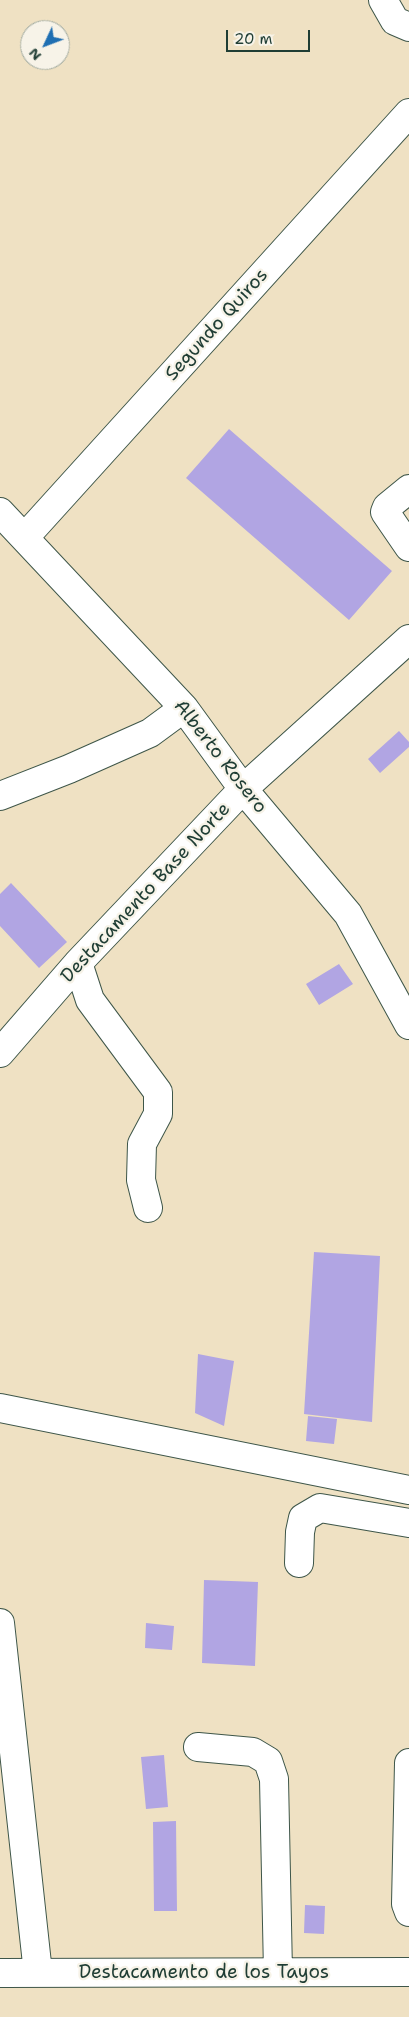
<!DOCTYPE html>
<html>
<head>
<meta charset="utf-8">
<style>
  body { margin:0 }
  #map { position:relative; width:409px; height:2017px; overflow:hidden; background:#efe1c3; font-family:"Shantell Sans",sans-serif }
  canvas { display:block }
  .north { position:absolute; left:20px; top:20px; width:50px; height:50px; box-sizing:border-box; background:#f7f3e8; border:1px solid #a1aaa0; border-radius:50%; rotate:227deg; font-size:14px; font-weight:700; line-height:20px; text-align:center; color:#1f3d34 }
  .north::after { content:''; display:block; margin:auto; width:18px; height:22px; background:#1f6fb2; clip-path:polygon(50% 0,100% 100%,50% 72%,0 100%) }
  .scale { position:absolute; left:226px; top:30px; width:84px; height:22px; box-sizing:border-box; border:2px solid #1f3d34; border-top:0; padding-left:6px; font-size:15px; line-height:18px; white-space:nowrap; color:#1f3d34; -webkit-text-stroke:4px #f7f3e8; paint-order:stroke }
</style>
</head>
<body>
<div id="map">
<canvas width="409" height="2017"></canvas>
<div class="north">N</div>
<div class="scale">20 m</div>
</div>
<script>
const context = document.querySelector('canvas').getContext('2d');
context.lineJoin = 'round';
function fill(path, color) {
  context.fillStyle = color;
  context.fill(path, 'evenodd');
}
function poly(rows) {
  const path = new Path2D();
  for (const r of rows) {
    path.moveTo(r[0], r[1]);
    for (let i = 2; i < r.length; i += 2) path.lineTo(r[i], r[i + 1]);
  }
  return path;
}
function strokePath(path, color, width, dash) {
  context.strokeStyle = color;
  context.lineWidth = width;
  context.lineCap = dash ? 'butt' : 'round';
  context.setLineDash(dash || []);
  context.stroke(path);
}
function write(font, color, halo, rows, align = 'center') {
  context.font = font + ' "Shantell Sans",sans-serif';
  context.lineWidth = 4.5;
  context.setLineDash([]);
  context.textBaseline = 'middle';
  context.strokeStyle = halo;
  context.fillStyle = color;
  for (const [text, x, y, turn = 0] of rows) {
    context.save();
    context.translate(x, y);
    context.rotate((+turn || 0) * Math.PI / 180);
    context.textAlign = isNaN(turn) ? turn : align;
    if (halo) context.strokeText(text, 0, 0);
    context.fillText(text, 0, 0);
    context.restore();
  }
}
const building = poly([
  [229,429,392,571,349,620,186,478],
  [399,731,409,742,409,747,380,773,368,759],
  [11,883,67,942,39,968,0,926,0,894],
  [339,964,353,984,319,1005,306,984],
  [314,1252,380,1256,372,1422,304,1414],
  [198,1354,234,1361,224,1426,195,1413],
  [308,1416,337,1419,334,1444,306,1441],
  [204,1580,258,1582,255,1666,202,1663],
  [146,1623,174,1626,172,1650,145,1648],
  [164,1755,168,1807,146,1809,141,1757],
  [176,1821,177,1911,154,1911,153,1822],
  [305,1905,325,1906,324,1934,304,1933]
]);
const minor = poly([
  [409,489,387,507,385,512,409,547],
  [0,512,184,708,243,789,348,914,409,1025],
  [25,537,409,113],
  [0,796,69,769,150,733,184,708],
  [78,963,90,1000,158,1092,158,1114,142,1144,141,1180,148,1208],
  [0,1053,78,963,243,789,409,639],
  [0,1408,409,1490],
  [299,1563,300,1532,303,1518,320,1508,409,1523],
  [0,1623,38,1973],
  [198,1747,253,1752,268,1761,274,1779,278,1972],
  [409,1763,406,1904,409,1912],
  [0,1973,409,1972]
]);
const major = poly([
  [383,0,395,21,409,27]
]);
const streetNames = [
  ["Segundo Quiros",217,325,-48],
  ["Alberto Rosero",220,757,52],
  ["Destacamento Base Norte",146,893,-47],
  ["Destacamento de los Tayos",204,1973]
];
fill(building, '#b1a5e3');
strokePath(minor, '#3e5649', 30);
strokePath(major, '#3e5649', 30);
strokePath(minor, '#fff', 28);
strokePath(major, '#fff', 28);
write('19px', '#1f3d34', '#f7f3e8', streetNames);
</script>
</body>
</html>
